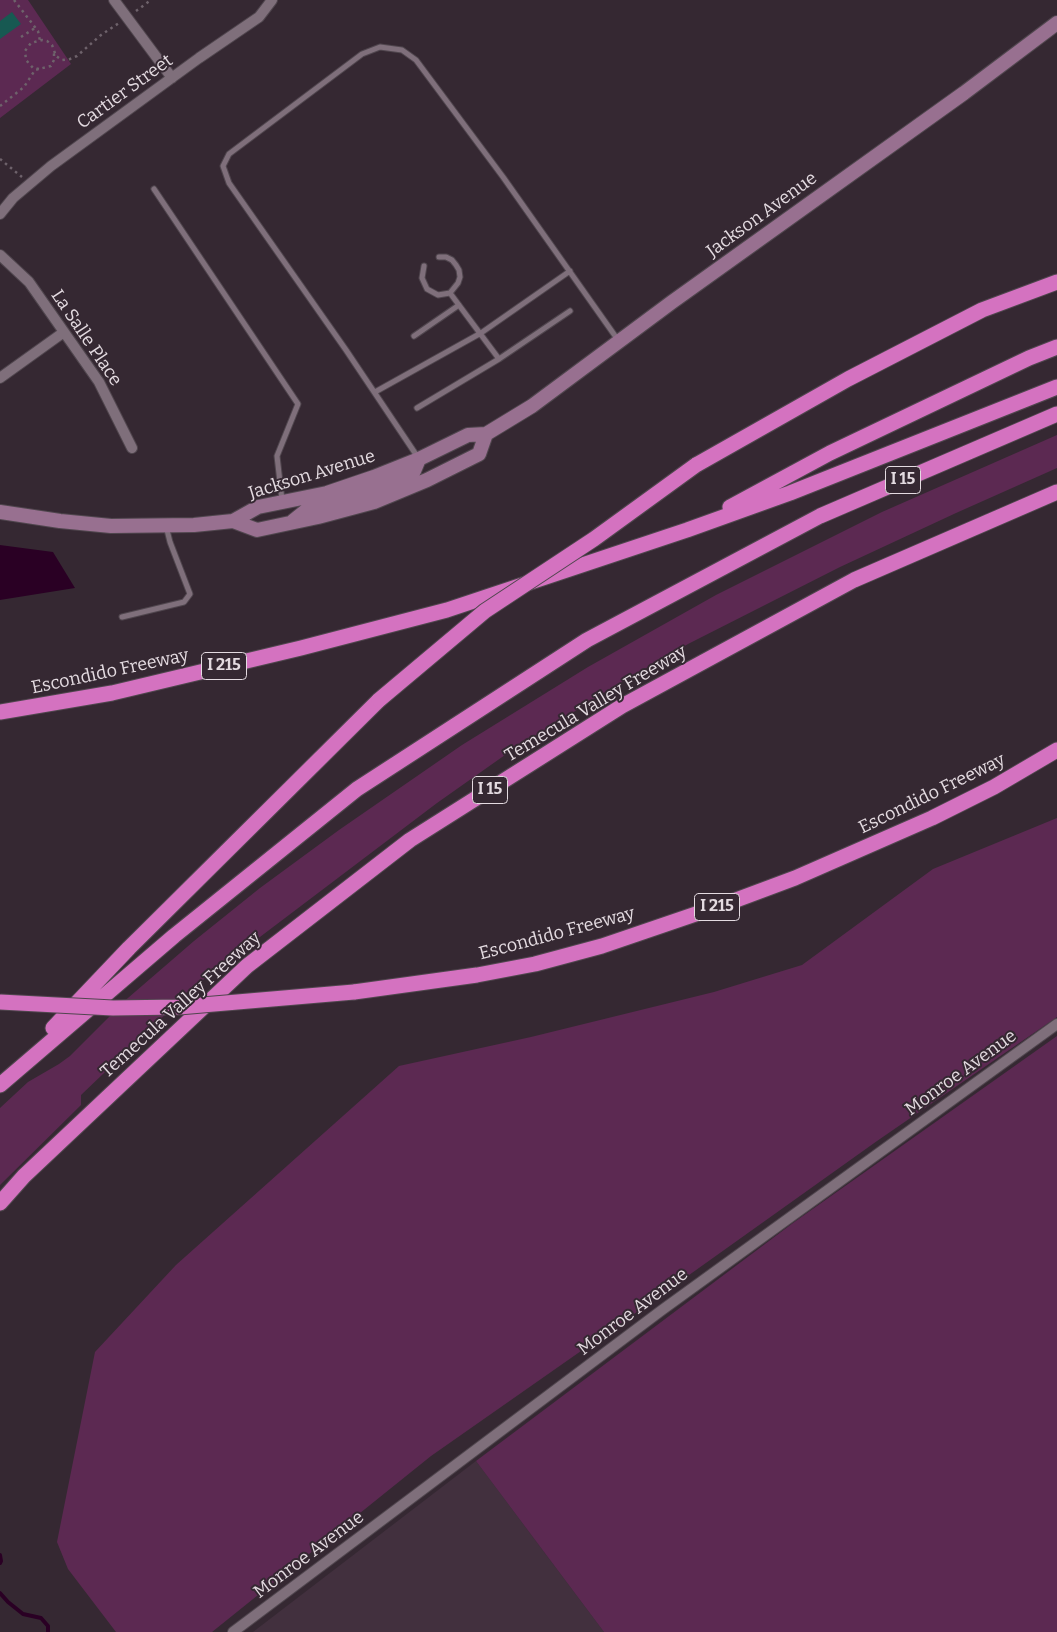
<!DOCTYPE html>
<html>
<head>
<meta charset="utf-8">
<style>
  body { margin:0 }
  canvas { display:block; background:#352832 }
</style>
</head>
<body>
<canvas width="1057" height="1632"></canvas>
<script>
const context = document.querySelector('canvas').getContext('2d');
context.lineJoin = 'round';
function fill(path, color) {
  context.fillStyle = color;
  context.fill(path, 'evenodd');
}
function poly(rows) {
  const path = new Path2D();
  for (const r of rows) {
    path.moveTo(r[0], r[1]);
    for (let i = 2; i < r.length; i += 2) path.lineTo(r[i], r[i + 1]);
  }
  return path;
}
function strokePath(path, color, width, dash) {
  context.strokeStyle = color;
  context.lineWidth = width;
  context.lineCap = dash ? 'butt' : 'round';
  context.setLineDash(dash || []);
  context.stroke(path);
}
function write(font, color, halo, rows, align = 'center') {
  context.font = font + ' Bitter,serif';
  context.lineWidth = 4;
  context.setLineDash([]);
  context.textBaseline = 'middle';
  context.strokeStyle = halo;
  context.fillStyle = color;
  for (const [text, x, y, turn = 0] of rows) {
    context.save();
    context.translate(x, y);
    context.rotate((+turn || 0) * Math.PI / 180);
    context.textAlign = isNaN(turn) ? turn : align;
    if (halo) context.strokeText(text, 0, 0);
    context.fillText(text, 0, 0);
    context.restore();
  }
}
const built = poly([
  [476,1461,604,1632,253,1632]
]);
const green = poly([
  [0,0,28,0,71,64,0,118],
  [1057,435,1057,468,956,513,840,567,688,644,615,686,505,755,437,803,174,1002,121,1004,194,941,260,888,339,830,462,745,588,667,716,595,882,512],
  [1057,818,1057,1017,877,1141,661,1295,431,1456,212,1632,116,1632,68,1569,57,1542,95,1352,176,1265,399,1066,531,1037,714,992,802,965,933,869],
  [171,1009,81,1095,81,1105,0,1185,0,1108,28,1082,59,1064,70,1056,113,1013],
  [1057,1036,1057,1632,604,1632,476,1461,793,1223]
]);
const water = poly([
  [0,545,53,552,75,588,0,600]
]);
const stream = poly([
  [0,1555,1,1561,0,1563],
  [0,1593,8,1602,23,1614,41,1618,48,1626,48,1632]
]);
const building = poly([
  [12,12,21,24,0,39,0,21]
]);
const path = poly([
  [14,0,38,31,40,41],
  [136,11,151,0],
  [21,37,35,28],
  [39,69,33,68,26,60,25,51,31,43,42,40,47,41,52,45,56,56,62,60,70,59,77,56,101,35,119,23],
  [0,106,24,87,35,70,51,66,54,60,54,53],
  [0,159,22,177]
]);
const service = poly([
  [154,189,298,404,277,456,282,500],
  [424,266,422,278,427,289,438,295,450,293,458,283,460,277,459,270,456,265,452,260,446,257,439,257],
  [414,336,459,305],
  [499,359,570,311],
  [375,392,481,333,570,271],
  [417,408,499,359,450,293],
  [419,459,346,350,229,183,223,166,229,154,362,54,380,47,402,50,416,60,503,177,618,340],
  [122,617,184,602,190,594,170,542,166,526]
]);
const minor = poly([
  [114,0,172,78],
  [0,214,13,198,51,166,199,58,259,17,272,0],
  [0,255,29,282,99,382,132,448],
  [0,378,64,332],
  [233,1632,662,1310,1057,1024]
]);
const secondary = poly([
  [0,512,60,521,111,526,194,525,233,521,258,507,327,493,374,477,419,459,468,435,486,434,532,406,672,302,964,93,1057,23],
  [233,521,257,530,318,517,374,502,427,480,479,454,486,434],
  [293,521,308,509,330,504,405,477,414,471,419,459]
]);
const motorway = poly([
  [696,465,848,379,982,310,1057,282],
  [730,507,830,453,1029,358,1057,347],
  [0,712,112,693,301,648,447,610,687,530,790,493,1057,387],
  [354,992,477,975,535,964,602,946,728,903,795,878,932,818,994,787,1057,750],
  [53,1028,129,948,379,700],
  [0,1085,174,936,357,789,587,640,820,516,1057,414],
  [0,1203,24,1176,247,966,410,840,622,706,854,580,1057,492]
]);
const motorwayBridge = poly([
  [379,700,485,611,594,539,696,465],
  [0,1002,113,1008,179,1007,354,992]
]);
const shields = [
  [903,480,35],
  [224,666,45],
  [490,790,35],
  [717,907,45]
];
const shieldNames = [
  ["I 15",903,480],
  ["I 215",224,666],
  ["I 15",490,790],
  ["I 215",717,907]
];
const streetNames = [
  ["Cartier Street",125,92,-36],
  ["Jackson Avenue",762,215,-36],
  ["La Salle Place",86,338,56],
  ["Jackson Avenue",312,475,-17],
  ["Escondido Freeway",110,672,-12],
  ["Temecula Valley Freeway",596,704,-31],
  ["Escondido Freeway",932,794,-26],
  ["Escondido Freeway",557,934,-15],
  ["Temecula Valley Freeway",181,1005,-42],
  ["Monroe Avenue",961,1073,-36],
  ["Monroe Avenue",633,1312,-37],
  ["Monroe Avenue",309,1555,-37]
];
fill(built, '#42303e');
fill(green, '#5c2952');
fill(water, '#2a0024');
strokePath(stream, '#2a0024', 4);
fill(building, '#175952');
strokePath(service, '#50464e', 7);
strokePath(minor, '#50464e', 12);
strokePath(secondary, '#50464e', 16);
strokePath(motorway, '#50464e', 17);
strokePath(path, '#6e626b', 2.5, [2.5, 4]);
strokePath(service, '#7f6f7b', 5);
strokePath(minor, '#7f6f7b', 10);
strokePath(secondary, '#987090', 14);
strokePath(motorway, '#d472c0', 15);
strokePath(motorwayBridge, '#50464e', 17, []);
strokePath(motorwayBridge, '#d472c0', 15);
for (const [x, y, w] of shields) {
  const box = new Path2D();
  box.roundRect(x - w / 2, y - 13.5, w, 27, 4);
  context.fillStyle = '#352832';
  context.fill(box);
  strokePath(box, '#e4dbe1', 1);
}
write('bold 16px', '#e4dbe1', null, shieldNames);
write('18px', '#e4dbe1', '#352832', streetNames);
</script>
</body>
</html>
